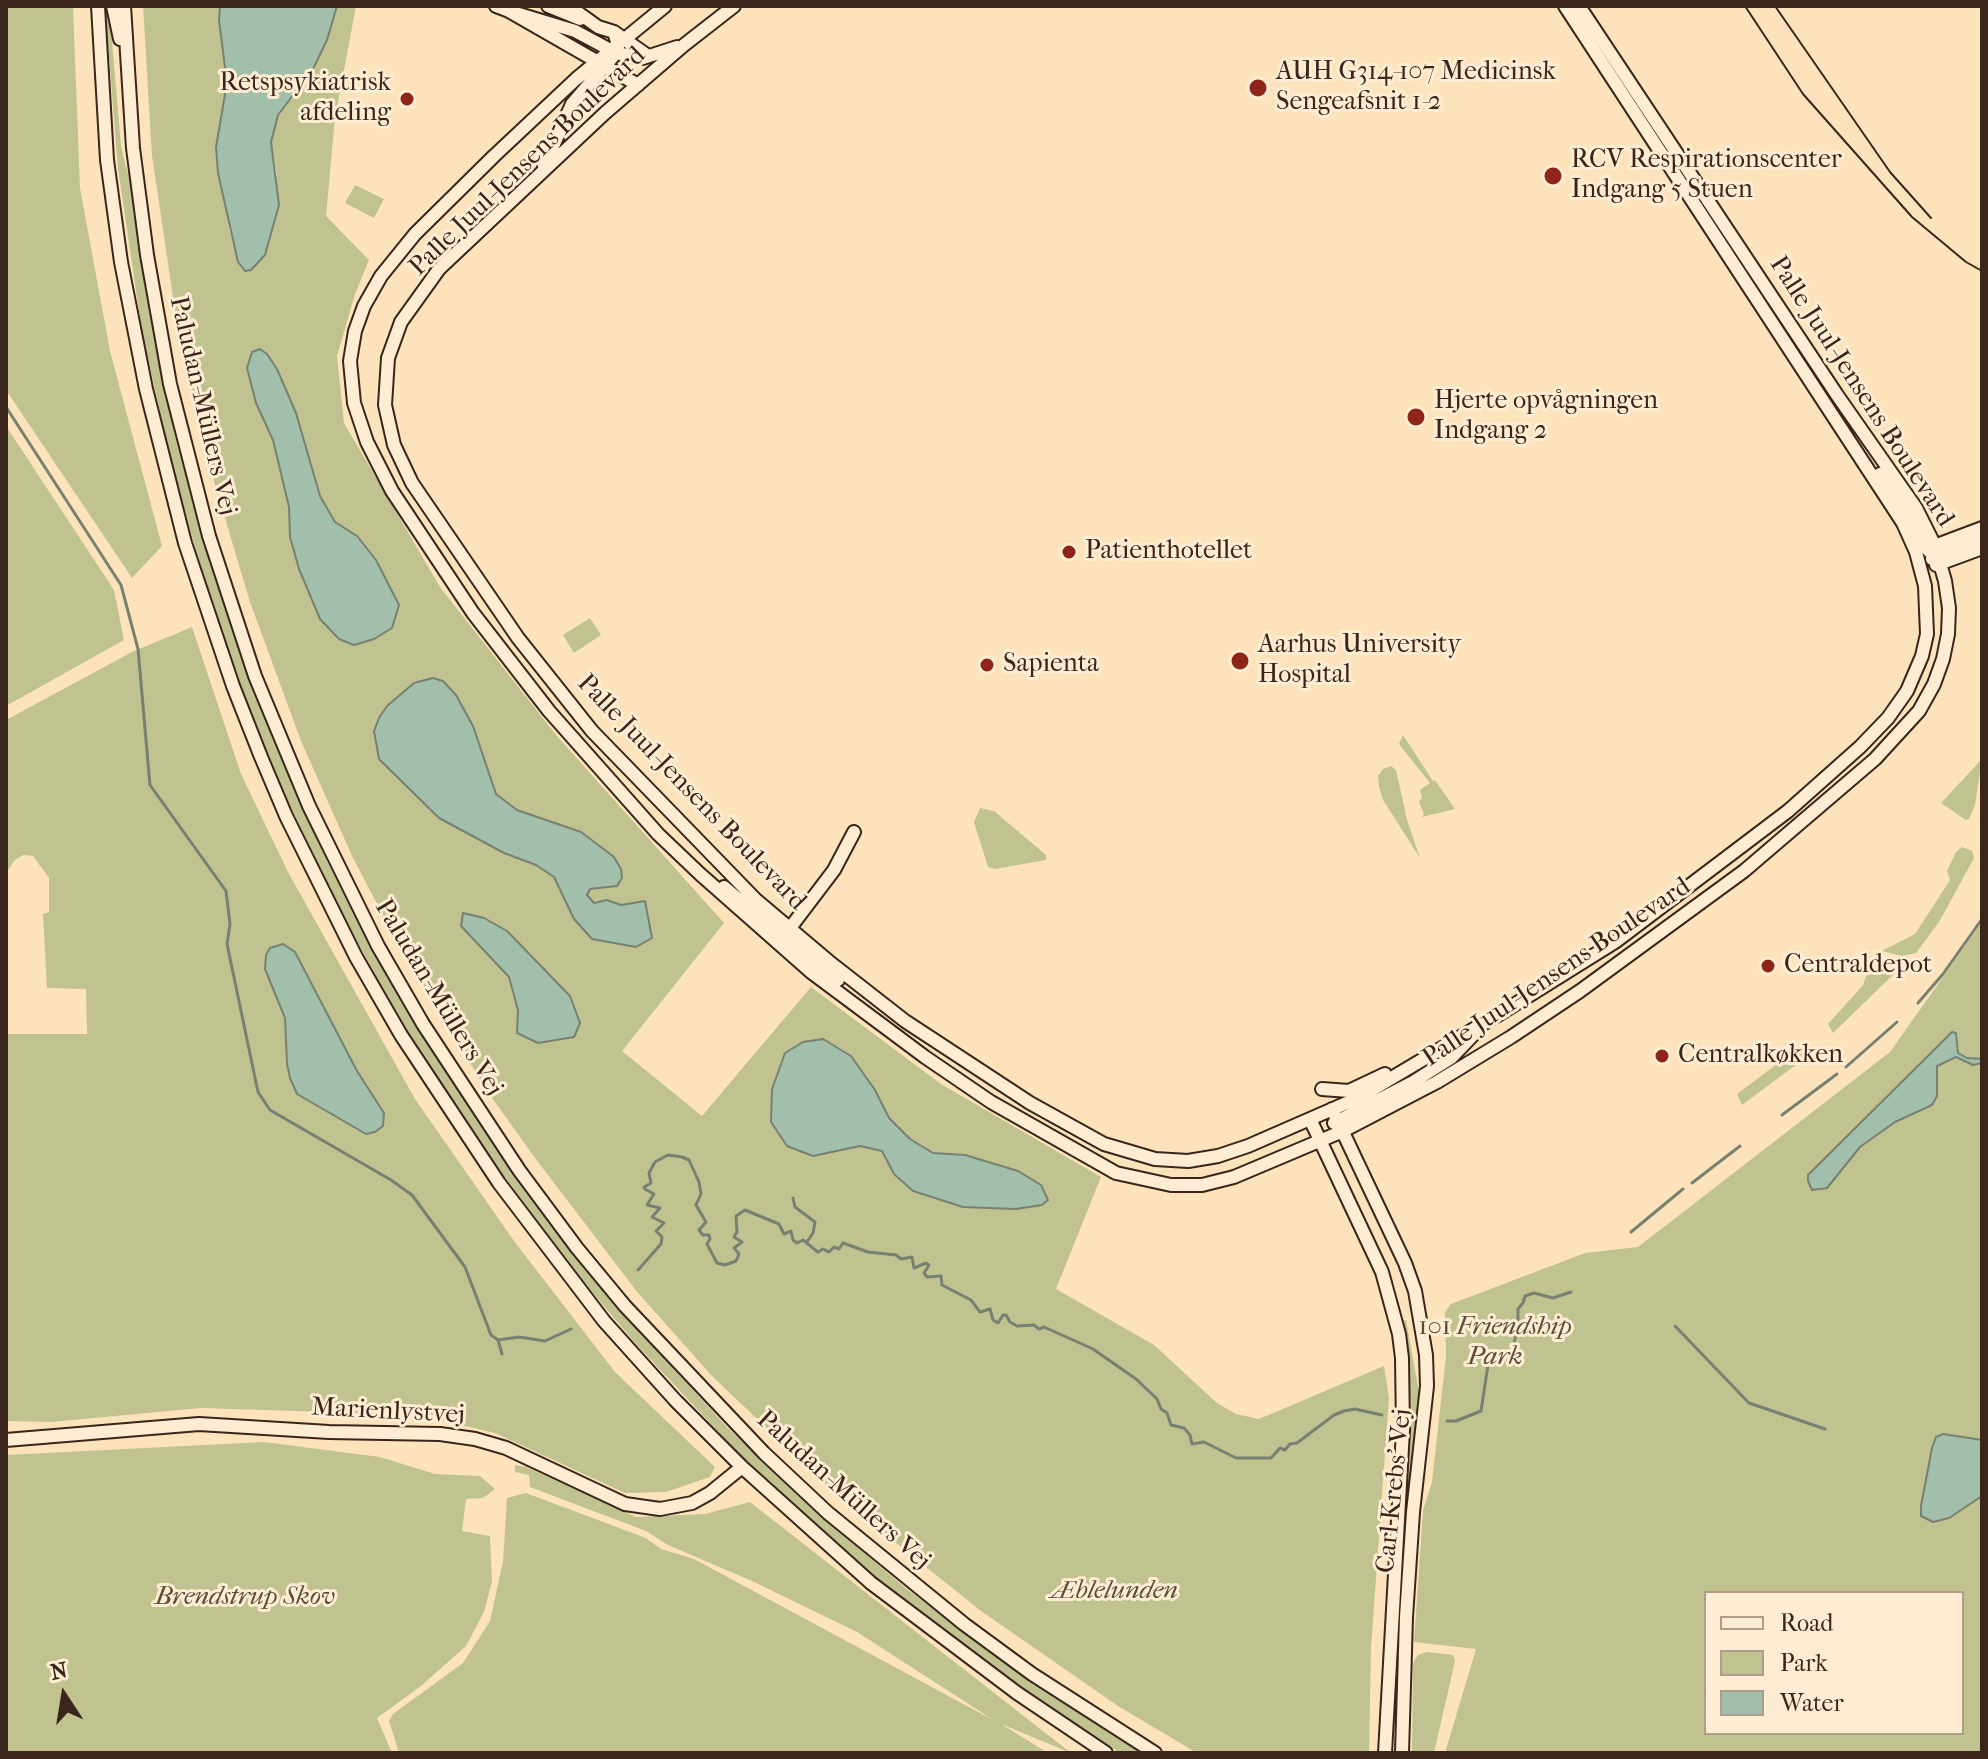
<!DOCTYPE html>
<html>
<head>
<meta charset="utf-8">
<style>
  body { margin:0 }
  #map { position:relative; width:1988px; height:1759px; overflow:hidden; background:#fde3bb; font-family:"IM FELL French Canon",serif }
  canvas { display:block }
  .frame { position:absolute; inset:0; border:8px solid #3a251a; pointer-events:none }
  .legend { position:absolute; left:1704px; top:1591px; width:260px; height:144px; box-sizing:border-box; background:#feedd3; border:2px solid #b09d89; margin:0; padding:10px 14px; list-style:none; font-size:24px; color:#3a251a }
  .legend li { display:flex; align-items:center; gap:16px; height:40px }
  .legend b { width:40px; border:2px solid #b09d89 }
  .north { position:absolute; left:24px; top:1655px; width:80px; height:80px; -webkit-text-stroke:6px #feedd3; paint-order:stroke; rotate:348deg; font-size:22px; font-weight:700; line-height:32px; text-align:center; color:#3a251a }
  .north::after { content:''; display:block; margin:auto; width:28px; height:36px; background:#3a251a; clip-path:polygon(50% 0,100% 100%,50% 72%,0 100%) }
</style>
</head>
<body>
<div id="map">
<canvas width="1988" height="1759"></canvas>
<div class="frame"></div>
<ul class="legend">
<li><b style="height:10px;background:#feedd3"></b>Road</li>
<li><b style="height:22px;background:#c0c390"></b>Park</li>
<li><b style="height:22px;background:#a1bfab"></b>Water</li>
</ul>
<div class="north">N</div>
</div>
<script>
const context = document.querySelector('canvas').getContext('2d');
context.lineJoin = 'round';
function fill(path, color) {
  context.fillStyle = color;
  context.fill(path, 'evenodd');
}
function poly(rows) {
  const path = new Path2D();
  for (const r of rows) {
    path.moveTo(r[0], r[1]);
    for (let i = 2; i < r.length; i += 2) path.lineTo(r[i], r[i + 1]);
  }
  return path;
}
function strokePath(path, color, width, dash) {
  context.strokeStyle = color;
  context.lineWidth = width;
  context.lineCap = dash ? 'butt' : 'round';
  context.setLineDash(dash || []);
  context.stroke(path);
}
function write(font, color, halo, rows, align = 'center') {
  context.font = font + ' "IM FELL French Canon",serif';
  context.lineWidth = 6;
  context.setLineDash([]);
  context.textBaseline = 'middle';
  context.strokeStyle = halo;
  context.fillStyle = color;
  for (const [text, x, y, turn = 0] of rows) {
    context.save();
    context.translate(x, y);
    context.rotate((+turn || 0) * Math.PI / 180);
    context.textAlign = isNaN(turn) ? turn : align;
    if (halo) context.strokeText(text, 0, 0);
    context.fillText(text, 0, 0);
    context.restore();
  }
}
const green = poly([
  [6,6,73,6,80,188,110,351,162,546,132,578,6,390],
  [105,6,109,6,121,146,131,187,144,277,176,441,202,534,246,670,276,747,329,865,395,989,494,1146,567,1245,624,1315,727,1427,828,1523,908,1590,1017,1672,1142,1753,1120,1753,997,1671,874,1576,741,1456,636,1344,570,1266,466,1124,404,1026,347,923,286,797,244,696,199,562,168,448,142,331,118,169],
  [143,6,220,6,219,20,227,83,224,105,229,229,238,262,245,271,277,175,271,142,278,114,314,67,327,40,337,6,356,6,335,118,326,216,369,260,355,294,337,356,344,423,440,587,556,735,724,923,622,1051,702,1116,811,987,941,1084,1101,1177,1056,1289,1154,1345,1217,1403,1236,1414,1259,1419,1384,1366,1389,1398,1371,1648,1369,1753,1197,1753,1118,1706,981,1611,841,1499,712,1376,638,1293,535,1158,487,1091,395,938,352,856,301,741,250,602,208,461,176,317,152,156],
  [256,403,296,413,320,496,335,522,357,536,376,560,399,605,320,619,299,569,290,537,289,507,273,440],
  [473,726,496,794,517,810,581,832,622,878,617,886,590,889,586,895,594,903,607,900,621,905,574,919,554,877,536,865,504,853],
  [461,926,507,931,533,959,518,1010,509,977],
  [772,1089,875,1090,889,1118,910,1139,933,1153,965,1155,894,1174,883,1151,860,1146,787,1146,771,1122],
  [355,185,384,199,374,218,345,203],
  [6,426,114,590,124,640,6,706],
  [590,618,601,635,574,653,563,635],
  [192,627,241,774,288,872,415,1099,514,1241,615,1372,715,1467,710,1477,666,1492,625,1493,495,1433,418,1415,201,1408,51,1422,6,1421,6,1034,87,1034,86,989,47,988,43,914,49,912,49,878,33,856,23,855,15,860,6,873,6,720,132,652],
  [1403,735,1433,781,1435,780,1455,809,1422,817,1424,814,1419,802,1422,798,1420,790,1430,783,1399,744],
  [1982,759,1975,805,1969,819,1966,820,1941,803],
  [1391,766,1396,770,1407,820,1420,858,1383,800,1379,787,1378,776,1383,769],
  [980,808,994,811,1046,855,1046,860,995,869,988,867,974,822],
  [1962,847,1972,851,1974,858,1939,922,1916,953,1902,956,1882,951,1915,934,1950,880,1947,871,1956,852],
  [1982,922,1982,1753,1445,1753,1476,1649,1414,1642,1423,1511,1432,1482,1446,1356,1445,1312,1451,1304,1585,1253,1638,1247,1890,1052],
  [1706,1593,1962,1593,1962,1733,1706,1733],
  [1871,962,1887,962,1896,972,1833,1033,1828,1024,1863,985],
  [1802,1048,1805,1058,1742,1105,1737,1094,1793,1052],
  [1404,1320,1406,1320,1420,1398,1397,1753,1398,1672,1395,1654,1398,1588,1411,1406],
  [264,1442,380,1457,435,1474,480,1476,495,1489,483,1498,466,1499,462,1531,490,1536,492,1581,484,1612,466,1646,421,1686,377,1718,392,1753,6,1753,6,1455],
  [515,1465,526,1467,636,1517,705,1514,750,1502,1071,1753,1001,1724,1048,1753,399,1753,389,1721,393,1714,463,1663,490,1621,503,1561,507,1498,526,1493,646,1538,661,1549,694,1559,995,1721,857,1632,752,1581,668,1545,646,1531,530,1487,529,1475,515,1472],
  [1427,1652,1453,1655,1455,1661,1434,1753,1412,1753,1413,1663,1418,1655]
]);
const water = poly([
  [220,6,337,6,327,40,314,67,278,115,271,142,279,205,265,255,251,270,245,271,238,262,218,173,216,147,227,83,219,20,220,6],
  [260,349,267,354,277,369,296,413,320,496,335,522,357,536,376,560,399,605,392,628,374,639,354,645,339,639,320,619,299,569,290,537,289,507,273,440,256,403,247,368,252,352,260,349],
  [433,678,443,681,456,695,473,726,496,794,517,810,581,832,614,857,621,869,622,878,617,886,590,889,587,895,594,903,607,900,621,905,645,901,652,938,636,947,592,939,574,919,554,877,536,865,504,853,439,818,379,759,374,731,379,718,387,706,414,683,433,678],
  [463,913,484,918,507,931,570,996,580,1023,574,1037,538,1043,517,1033,518,1010,509,977,461,926,463,913],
  [283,944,295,952,357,1071,384,1113,383,1126,375,1132,366,1134,297,1094,290,1078,287,1064,285,1018,265,969,266,955,270,948,283,944],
  [1952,1032,1956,1033,1958,1053,1967,1058,1982,1059,1982,1063,1973,1065,1956,1057,1937,1066,1937,1096,1932,1105,1895,1122,1860,1147,1827,1188,1812,1190,1808,1181,1808,1175,1952,1032],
  [823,1039,851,1056,875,1090,889,1118,910,1139,933,1153,965,1155,1018,1171,1041,1185,1048,1200,1042,1205,1016,1209,963,1207,913,1191,894,1174,882,1151,860,1146,813,1156,787,1146,771,1122,772,1089,785,1053,803,1042,823,1039],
  [1943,1434,1982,1440,1982,1496,1949,1518,1933,1522,1921,1516,1921,1506,1932,1448,1936,1437,1943,1434]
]);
const stream = poly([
  [6,407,121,585,138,649,150,785,226,891,230,924,227,944,258,1092,270,1110,391,1180,412,1195,465,1267,491,1335,498,1340,519,1337,545,1341,571,1329],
  [1918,1003,1943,974,1982,919],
  [1846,1067,1897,1022],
  [1782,1115,1837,1074],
  [1692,1183,1740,1146],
  [793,1198,795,1207,815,1222,813,1233,807,1242],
  [1631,1232,1683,1189],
  [638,1270,661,1244,662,1237,656,1231,664,1223,652,1217,660,1208,647,1205,654,1194,645,1189,644,1187,651,1183,649,1173,655,1162,668,1155,682,1157,689,1160,699,1182,701,1194,696,1205,706,1222,699,1230,703,1235,709,1235,710,1239,707,1244,717,1263,725,1265,736,1261,739,1254,734,1248,742,1242,734,1237,737,1232,736,1216,745,1210,779,1224,784,1234,791,1231,793,1240,797,1243,803,1240,818,1252,823,1249,829,1252,834,1247,839,1249,843,1243,868,1252,896,1255,901,1259,912,1257,914,1268,926,1263,929,1265,924,1273,927,1277,941,1276,942,1285,971,1300,980,1312,990,1309,993,1320,998,1323,1003,1315,1006,1315,1010,1322,1017,1326,1034,1325,1039,1329,1044,1327,1093,1349,1136,1379,1157,1399,1161,1409,1167,1413,1171,1425,1184,1428,1190,1435,1192,1444,1204,1442,1236,1458,1271,1458,1280,1448,1285,1450,1290,1444,1297,1443,1334,1415,1344,1411,1355,1409,1382,1415],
  [1675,1326,1749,1403,1825,1429],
  [498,1340,502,1354],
  [1447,1421,1456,1421,1481,1411,1488,1365,1497,1363,1499,1355,1508,1356,1512,1353,1518,1325,1518,1309,1523,1303,1525,1296,1534,1293,1553,1298,1571,1292]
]);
const secondary = poly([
  [98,6,107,160,121,262,146,389,185,543,233,686,261,757,286,816,356,957,401,1035,499,1183,604,1321,675,1400,742,1467,871,1583,1017,1693,1106,1753],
  [113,6,120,39],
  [124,6,133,148,147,255,170,384,209,536,255,676,309,806,378,946,423,1024,519,1170,577,1248,625,1306,764,1453,828,1513,964,1624,1032,1674,1155,1753],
  [496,6,509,11,638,85],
  [506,6,509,11,575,31,616,53,643,58,677,47],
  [548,6,580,19],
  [569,6,598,27,614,32,648,56],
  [665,6,576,79,494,156,415,234,381,276,364,306,355,331,350,361,354,403,367,442,392,491,473,613,549,711,658,834,700,874,811,972,925,1057,991,1102,1116,1173,1171,1185,1202,1185,1234,1177,1343,1131,1437,1082,1511,1037,1580,991,1744,871,1875,759,1919,711,1934,684,1943,659,1948,634,1949,608,1945,581,1935,546,1916,508,1837,395,1579,6],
  [734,6,684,45,605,113,439,269,401,322,388,358,385,405,394,445,412,483,518,638,592,731,755,899,832,964,905,1021,1030,1103,1104,1144,1155,1159,1188,1161,1218,1156,1248,1146,1358,1098,1501,1013,1615,942,1788,811,1860,747,1888,718,1907,691,1922,656,1927,634,1925,586,1916,552,1903,523,1565,6],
  [544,166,572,104,616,53,618,45,614,32],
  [1880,474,1905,506,1927,549,1939,561],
  [1929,548,1982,528],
  [1932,559,1982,537],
  [1936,565,1982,548],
  [724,887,773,928,789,934],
  [787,932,834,870,854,832],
  [775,937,792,943,838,980],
  [1322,1089,1349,1091,1385,1074],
  [1332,1109,1405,1263,1415,1291,1426,1355,1427,1386,1413,1512,1406,1617,1402,1753],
  [1310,1119,1382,1272,1399,1334,1402,1358,1403,1430,1385,1753],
  [1334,1123,1413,1082,1451,1058,1473,1035],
  [6,1440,199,1424,329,1432,440,1434,475,1439,506,1448,625,1504,660,1509,692,1503,710,1493,742,1467]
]);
const tram = poly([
  [1745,6,1803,94,1912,217,1966,262,1982,271],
  [1775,6,1890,172,1931,218]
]);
const markers = [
  [1258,88,10,"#8f2418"],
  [407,99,8,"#8f2418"],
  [1553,176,10,"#8f2418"],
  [1416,417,10,"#8f2418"],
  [1069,552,8,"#8f2418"],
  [1240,661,10,"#8f2418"],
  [987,665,8,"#8f2418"],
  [1768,966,8,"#8f2418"],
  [1662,1056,8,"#8f2418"]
];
const poiNames = [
  ["AUH G314-107 Medicinsk",1276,73],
  ["Sengeafsnit 1-2",1276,103],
  ["Retspsykiatrisk",391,84,"right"],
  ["afdeling",391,114,"right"],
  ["RCV Respirationscenter",1571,161],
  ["Indgang 5 Stuen",1571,191],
  ["Hjerte opvågningen",1434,402],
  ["Indgang 2",1434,432],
  ["Patienthotellet",1085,552],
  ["Aarhus University",1258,646],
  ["Hospital",1258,676],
  ["Sapienta",1003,665],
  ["Centraldepot",1784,966],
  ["Centralkøkken",1678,1056]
];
const streetNames = [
  ["Palle Juul-Jensens Boulevard",528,162,-44],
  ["Palle Juul-Jensens Boulevard",1861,392,57],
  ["Paludan-Müllers Vej",202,406,77],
  ["Palle Juul-Jensens Boulevard",691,793,46],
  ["Palle Juul-Jensens Boulevard",1557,973,-34],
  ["Paludan-Müllers Vej",438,998,59],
  ["Marienlystvej",388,1412,3],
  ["Paludan-Müllers Vej",843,1491,42],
  ["Carl Krebs' Vej",1395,1491,-84]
];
const parkNames = [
  ["101 Friendship",1495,1328],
  ["Park",1495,1358],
  ["Æblelunden",1114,1592],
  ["Brendstrup Skov",245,1598]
];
fill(green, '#c0c390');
fill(water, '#a1bfab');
strokePath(water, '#788171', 2);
strokePath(stream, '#788171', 3);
strokePath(secondary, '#3a251a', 16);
strokePath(secondary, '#feedd3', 12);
strokePath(tram, '#3a251a', 2);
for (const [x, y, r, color] of markers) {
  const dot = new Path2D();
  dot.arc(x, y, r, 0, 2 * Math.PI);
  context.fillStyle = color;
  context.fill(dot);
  strokePath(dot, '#feedd3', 3);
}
write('26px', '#3a251a', '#feedd3', poiNames, 'left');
write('26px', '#3a251a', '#feedd3', streetNames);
write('italic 26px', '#5c4c38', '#feedd3', parkNames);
</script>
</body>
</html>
